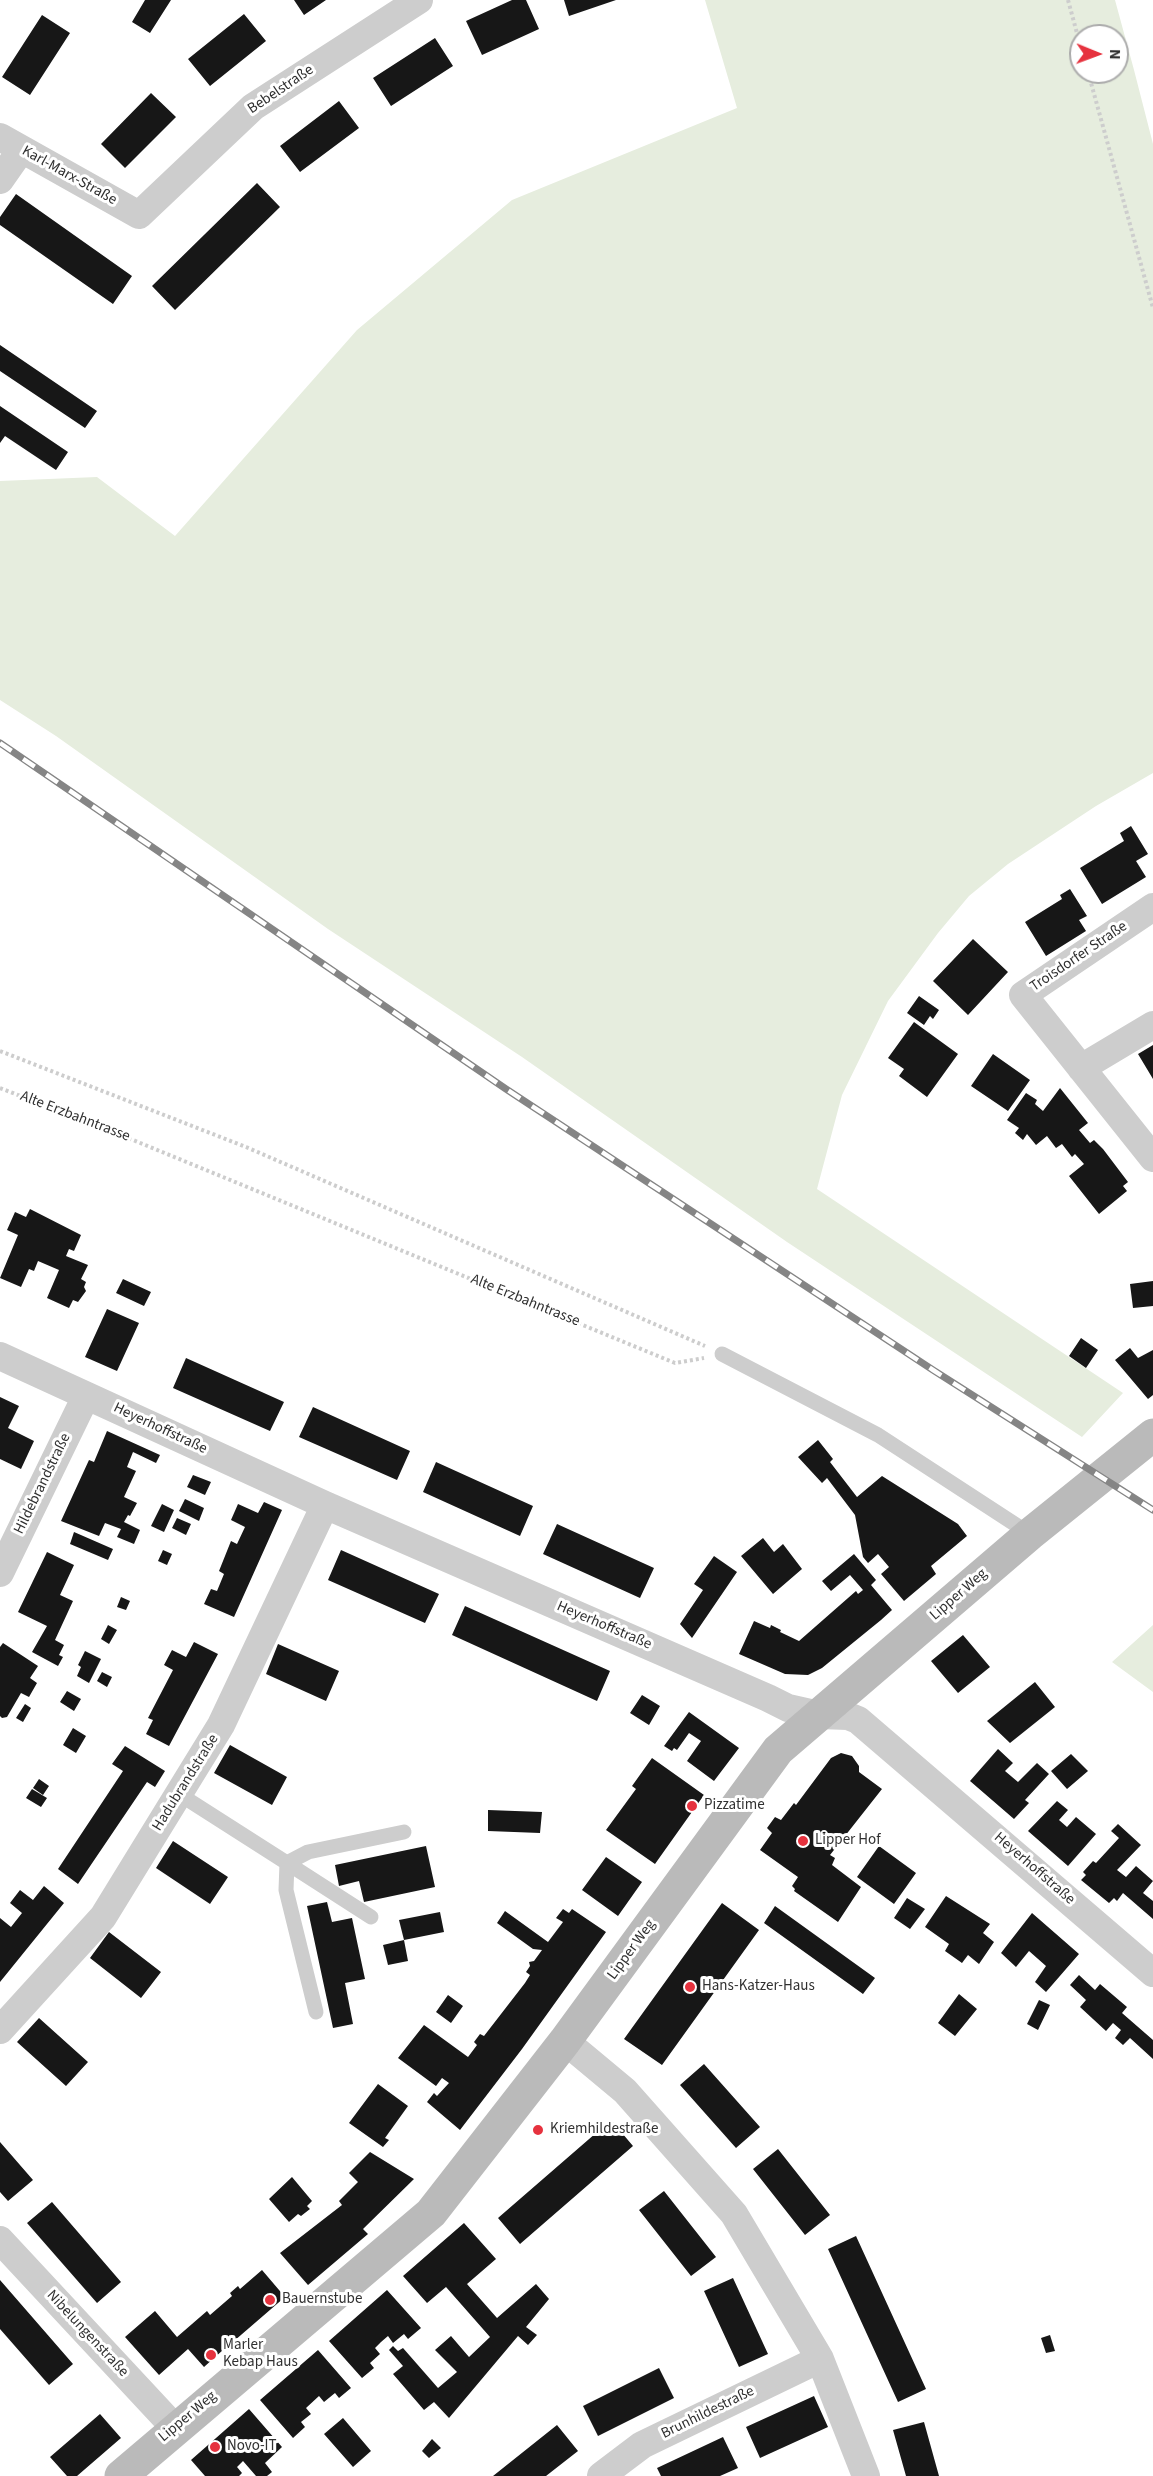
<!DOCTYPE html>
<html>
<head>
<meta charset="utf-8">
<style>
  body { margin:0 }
  #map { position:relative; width:1153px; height:2476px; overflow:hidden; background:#fff; font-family:"Source Sans 3",sans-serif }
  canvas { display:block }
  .north { position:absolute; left:1069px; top:24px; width:60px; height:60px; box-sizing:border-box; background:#fff; border:2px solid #acacac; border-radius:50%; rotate:91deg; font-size:16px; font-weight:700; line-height:24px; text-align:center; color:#303030 }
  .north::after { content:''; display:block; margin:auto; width:21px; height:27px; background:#e6323e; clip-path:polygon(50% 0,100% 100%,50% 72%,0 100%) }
</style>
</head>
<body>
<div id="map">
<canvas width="1153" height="2476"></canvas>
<div class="north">N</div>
</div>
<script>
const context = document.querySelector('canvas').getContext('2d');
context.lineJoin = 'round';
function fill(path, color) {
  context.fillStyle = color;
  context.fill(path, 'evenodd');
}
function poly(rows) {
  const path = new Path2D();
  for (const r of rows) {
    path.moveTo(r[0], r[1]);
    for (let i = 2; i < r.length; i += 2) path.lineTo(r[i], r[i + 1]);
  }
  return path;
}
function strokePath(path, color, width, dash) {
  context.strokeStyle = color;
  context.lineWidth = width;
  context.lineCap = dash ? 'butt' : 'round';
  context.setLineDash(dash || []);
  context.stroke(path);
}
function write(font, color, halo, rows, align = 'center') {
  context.font = font + ' "Source Sans 3",sans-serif';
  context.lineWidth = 6;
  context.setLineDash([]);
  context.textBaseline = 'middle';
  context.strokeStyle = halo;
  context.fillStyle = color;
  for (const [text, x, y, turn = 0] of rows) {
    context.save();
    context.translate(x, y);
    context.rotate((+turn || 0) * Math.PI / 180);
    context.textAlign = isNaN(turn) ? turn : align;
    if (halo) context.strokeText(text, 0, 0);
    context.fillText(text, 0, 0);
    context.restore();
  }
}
const green = poly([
  [705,0,1115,0,1134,70,1153,144,1153,773,1096,806,1008,864,969,896,938,933,888,1001,842,1095,817,1189,1123,1393,1082,1437,787,1242,522,1057,328,929,56,736,0,700,0,481,97,477,175,536,357,330,512,200,737,108],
  [1081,36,1117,36,1117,72,1081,72],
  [1153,1625,1153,1692,1112,1662]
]);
const building = poly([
  [145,0,171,0,150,33,132,22],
  [294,0,326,0,304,15],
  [512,0,526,0,539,29,482,55,466,21],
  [564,0,616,0,569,16],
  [244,14,266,41,210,86,188,59],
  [42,15,70,33,30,95,2,77],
  [435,38,453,66,391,106,373,78],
  [151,93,176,117,125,168,101,144],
  [339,101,359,128,300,172,280,146],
  [257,183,280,207,175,310,152,286],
  [16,194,132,276,113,304,0,225,0,217],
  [0,345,97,411,85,428,0,371],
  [0,406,68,452,56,470,5,436,0,443],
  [1131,826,1148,854,1136,861,1146,877,1102,904,1080,868,1124,841,1120,833],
  [1070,889,1087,916,1079,920,1086,931,1046,956,1025,922,1062,899,1060,895],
  [973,939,1008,972,968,1015,933,981],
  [919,996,939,1010,933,1019,930,1016,924,1025,907,1013],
  [914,1022,958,1054,927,1097,899,1076,904,1069,888,1058],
  [1153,1045,1153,1079,1138,1054],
  [993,1054,1030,1080,1008,1111,971,1086],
  [1060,1088,1088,1123,1079,1130,1090,1143,1094,1140,1103,1149,1128,1182,1123,1186,1127,1191,1099,1214,1069,1176,1084,1164,1075,1154,1072,1157,1062,1144,1056,1148,1047,1136,1036,1145,1027,1134,1023,1140,1015,1133,1019,1128,1007,1120,1026,1093,1037,1100,1035,1104,1043,1111],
  [30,1209,81,1235,74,1251,69,1249,66,1256,88,1265,81,1279,86,1282,84,1287,86,1291,78,1302,73,1300,69,1308,47,1298,59,1270,38,1261,34,1271,29,1269,21,1287,0,1278,18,1235,7,1230,15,1212,26,1217],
  [123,1279,151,1292,144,1306,116,1293],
  [1153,1281,1153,1306,1133,1308,1130,1284],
  [107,1309,139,1323,117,1371,85,1357],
  [1081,1338,1098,1350,1086,1368,1069,1356],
  [1130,1348,1138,1358,1153,1350,1153,1395,1148,1399,1115,1360],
  [186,1358,284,1402,270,1431,173,1388],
  [0,1397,19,1406,8,1428,34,1441,21,1469,0,1459],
  [313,1407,410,1451,397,1480,299,1437],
  [107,1431,160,1455,156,1463,133,1452,127,1467,136,1471,124,1497,137,1503,130,1516,128,1515,124,1522,140,1530,134,1544,117,1537,121,1529,105,1523,99,1536,61,1521,89,1460,94,1462],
  [818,1440,833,1459,830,1462,857,1497,882,1476,958,1524,967,1536,931,1566,936,1574,904,1601,881,1574,889,1567,878,1554,868,1563,863,1557,855,1515,827,1478,822,1483,798,1457],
  [436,1462,533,1506,520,1536,423,1492],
  [193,1475,211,1482,205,1495,187,1487],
  [185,1499,204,1508,199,1521,179,1511],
  [264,1502,282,1510,234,1617,204,1604,211,1589,217,1591,224,1574,219,1571,231,1541,237,1544,245,1527,231,1520,238,1504,258,1513],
  [162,1504,174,1510,164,1532,151,1526],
  [177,1518,191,1524,186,1535,172,1528],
  [557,1524,654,1568,640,1598,543,1554],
  [74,1532,113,1549,108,1560,70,1544],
  [763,1538,774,1552,783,1544,802,1569,773,1594,741,1556],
  [163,1550,172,1554,167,1565,158,1561],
  [341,1550,439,1594,425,1623,328,1580],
  [47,1552,74,1565,60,1595,73,1601,55,1640,64,1645,59,1655,63,1657,58,1666,32,1652,47,1626,18,1612],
  [854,1554,876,1580,871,1585,892,1610,881,1620,822,1668,808,1675,785,1674,739,1654,754,1621,770,1628,771,1625,781,1630,780,1632,799,1641,856,1591,858,1594,863,1590,850,1575,831,1591,822,1581],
  [714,1556,737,1572,692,1638,680,1624,703,1590,694,1584],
  [121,1597,130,1601,126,1610,117,1607],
  [465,1606,610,1671,597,1701,452,1635],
  [108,1625,117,1630,109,1644,101,1639],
  [963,1635,990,1667,958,1693,931,1661],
  [194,1642,218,1654,169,1746,146,1734,153,1720,148,1718,173,1670,164,1665,172,1650,186,1657],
  [3,1643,38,1666,30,1678,37,1683,29,1697,21,1693,7,1717,2,1718,0,1716,0,1647],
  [278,1644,339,1671,326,1701,266,1674],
  [85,1651,101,1659,89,1683,77,1676,81,1667,78,1665],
  [102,1672,112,1677,107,1687,97,1681],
  [1035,1682,1055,1707,1010,1743,987,1721],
  [67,1691,81,1699,74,1711,60,1702],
  [642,1695,660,1706,649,1725,630,1713],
  [25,1704,31,1708,23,1722,16,1718],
  [689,1712,739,1748,714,1781,687,1761,701,1741,689,1733,677,1750,674,1748,672,1751,664,1746],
  [73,1728,86,1736,76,1753,63,1745],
  [230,1745,287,1777,272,1805,214,1773],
  [125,1746,165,1771,155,1787,147,1782,78,1884,58,1869,123,1771,112,1764],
  [998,1749,1013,1763,1005,1771,1018,1782,1037,1763,1049,1774,1025,1800,1029,1803,1014,1819,970,1781],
  [841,1753,852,1756,859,1766,859,1772,882,1789,830,1855,835,1858,832,1865,861,1887,838,1922,794,1891,795,1889,792,1886,798,1877,760,1850,772,1833,767,1828,775,1817,781,1820,794,1803,796,1805,831,1758],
  [1071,1754,1088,1771,1067,1789,1051,1771],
  [652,1758,704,1795,655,1864,606,1830,636,1789,632,1786],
  [39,1779,49,1786,43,1795,33,1788],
  [32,1789,47,1798,41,1807,26,1798],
  [1057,1801,1068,1810,1059,1820,1067,1827,1076,1817,1096,1834,1068,1866,1028,1831],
  [488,1810,542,1812,540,1833,488,1831],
  [1118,1824,1141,1845,1117,1870,1126,1877,1136,1866,1153,1881,1143,1893,1153,1901,1153,1919,1123,1893,1117,1901,1114,1898,1109,1903,1081,1880,1086,1875,1083,1872,1093,1861,1096,1863,1119,1838,1111,1831],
  [173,1841,228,1877,210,1904,156,1868],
  [426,1846,435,1887,364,1902,359,1881,339,1886,335,1865],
  [879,1846,916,1873,894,1904,857,1877],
  [606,1857,642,1882,618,1916,582,1890],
  [44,1886,64,1903,0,1982,0,1918,11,1927,22,1913,10,1903,20,1890,33,1900],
  [946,1896,990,1924,983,1933,994,1942,979,1964,968,1955,962,1963,945,1951,949,1944,925,1927],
  [907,1898,925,1909,910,1929,894,1918],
  [327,1902,332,1922,352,1918,365,1979,345,1983,353,2024,333,2028,307,1906],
  [722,1903,759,1930,662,2065,624,2039],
  [775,1906,875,1978,863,1994,764,1923],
  [563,1909,569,1913,572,1909,606,1932,522,2049,460,2130,427,2102,434,2093,437,2096,449,2083,442,2078,436,2086,398,2058,424,2025,468,2057,477,2045,474,2042,480,2034,484,2036,525,1983,530,1975,526,1972,530,1966,529,1962,534,1961,542,1950,533,1949,497,1923,505,1911,548,1942,563,1922,556,1918],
  [440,1912,444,1932,404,1940,399,1920],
  [1032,1913,1079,1954,1046,1992,1035,1982,1046,1966,1029,1951,1016,1967,1001,1953],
  [109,1932,161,1972,141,1998,90,1958],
  [404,1940,408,1961,388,1965,383,1945],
  [1079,1975,1095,1990,1100,1984,1127,2007,1122,2013,1153,2040,1153,2059,1130,2038,1123,2045,1115,2038,1121,2030,1113,2023,1106,2031,1080,2007,1086,2000,1070,1985],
  [959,1994,977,2009,955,2036,938,2023],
  [448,1995,463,2006,451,2023,436,2012],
  [1039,2000,1050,2005,1038,2030,1027,2024],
  [39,2018,88,2062,66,2086,17,2042],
  [704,2064,760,2127,736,2148,680,2085],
  [378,2084,408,2106,385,2138,389,2140,383,2147,349,2123],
  [611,2120,633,2146,520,2244,498,2218],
  [0,2142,33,2180,8,2201,0,2192],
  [778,2149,830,2215,805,2235,753,2169],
  [370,2152,414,2179,363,2229,368,2234,308,2285,280,2253,342,2205,339,2201,358,2182,349,2173],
  [292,2177,312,2201,307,2206,310,2209,301,2216,298,2214,289,2222,269,2199],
  [664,2191,716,2257,691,2276,639,2210],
  [52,2202,121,2282,97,2303,27,2223],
  [464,2223,496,2259,467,2284,497,2318,536,2284,549,2299,526,2327,537,2335,528,2345,518,2336,449,2418,434,2402,424,2410,393,2374,403,2366,389,2350,393,2346,398,2351,403,2348,438,2388,457,2372,435,2350,451,2336,469,2357,490,2337,446,2287,427,2303,403,2276],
  [856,2236,926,2389,898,2402,828,2249],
  [262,2270,285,2297,234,2341,229,2335,233,2341,204,2367,188,2349,159,2375,125,2337,155,2311,177,2337,207,2311,210,2315,232,2296,230,2293,238,2286,240,2289],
  [733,2278,768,2354,739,2367,704,2291],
  [0,2280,73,2364,49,2385,0,2329],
  [387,2290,421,2328,408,2339,404,2334,393,2343,388,2336,381,2342,375,2348,380,2354,370,2363,374,2368,362,2378,329,2341],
  [1050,2335,1055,2351,1046,2353,1041,2338],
  [318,2350,351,2388,339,2398,335,2393,324,2402,319,2396,306,2408,311,2414,301,2422,305,2427,293,2438,260,2400],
  [659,2368,674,2398,598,2436,583,2406],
  [814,2396,828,2427,760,2458,746,2427],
  [249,2409,282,2447,265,2463,272,2472,267,2476,256,2476,243,2461,237,2467,242,2473,239,2476,205,2476,191,2460],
  [100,2414,121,2438,77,2476,67,2476,50,2457],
  [343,2418,371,2451,353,2467,324,2434],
  [924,2422,939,2476,906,2476,893,2430],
  [557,2425,578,2451,546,2476,493,2476],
  [723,2437,738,2468,720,2476,661,2476,657,2468],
  [432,2439,441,2448,429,2458,422,2451]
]);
const path = poly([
  [1068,0,1081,48],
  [1088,72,1153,308],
  [0,1051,246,1147,705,1346],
  [0,1088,133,1140,675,1363,704,1358]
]);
const lane = poly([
  [722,1354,878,1435,1030,1534],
  [179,1794,287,1863,308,1852,404,1832],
  [287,1863,286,1890,316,2012],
  [287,1863,371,1917]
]);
const street = poly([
  [0,137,139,215,253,107,419,0],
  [0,180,21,150],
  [1153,907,1023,995,1153,1158],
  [1081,1068,1153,1025],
  [0,1356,325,1505,768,1698,788,1708,819,1715,848,1716,858,1720,1153,1973],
  [0,1573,86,1396],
  [0,2030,103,1917,221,1725,325,1505],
  [565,2041,625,2091,734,2214,820,2359,866,2476],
  [0,2240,175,2428],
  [601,2476,642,2445,820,2359]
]);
const secondary = poly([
  [121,2476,431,2213,565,2041,778,1750,1030,1534,1153,1435]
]);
const rail = poly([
  [0,743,506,1089,933,1370,1153,1510]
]);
const markers = [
  [692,1806,6,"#e6323e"],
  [803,1841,6,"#e6323e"],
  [690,1987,6,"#e6323e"],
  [538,2130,6,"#e6323e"],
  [270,2300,6,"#e6323e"],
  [211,2355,6,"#e6323e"],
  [215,2447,6,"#e6323e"]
];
const streetNames = [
  ["Bebelstraße",281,90,-34],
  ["Karl-Marx-Straße",69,176,29],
  ["Troisdorfer Straße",1079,957,-34],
  ["Alte Erzbahntrasse",75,1117,21],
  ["Alte Erzbahntrasse",525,1301,22],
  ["Heyerhoffstraße",160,1429,25],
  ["Hildebrandstraße",43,1484,-64],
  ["Lipper Weg",959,1595,-41],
  ["Heyerhoffstraße",604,1626,23],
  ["Hadubrandstraße",186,1783,-58],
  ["Heyerhoffstraße",1034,1869,41],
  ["Lipper Weg",632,1950,-54],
  ["Nibelungenstraße",87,2334,47],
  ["Brunhildestraße",708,2413,-26],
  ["Lipper Weg",188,2417,-40]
];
const poiNames = [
  ["Pizzatime",704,1806],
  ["Lipper Hof",815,1841],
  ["Hans-Katzer-Haus",702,1987],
  ["Kriemhildestraße",550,2130],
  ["Bauernstube",282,2300],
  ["Marler",223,2346],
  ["Kebap Haus",223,2363],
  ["Novo-IT",227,2447]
];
fill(green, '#e6edde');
fill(building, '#171717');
strokePath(path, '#cdcdcd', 4, [3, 3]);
strokePath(lane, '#cdcdcd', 15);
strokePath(street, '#cdcdcd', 28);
strokePath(secondary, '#bababa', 33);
strokePath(rail, '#858585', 7);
strokePath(rail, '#fff', 4.5, [14]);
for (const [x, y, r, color] of markers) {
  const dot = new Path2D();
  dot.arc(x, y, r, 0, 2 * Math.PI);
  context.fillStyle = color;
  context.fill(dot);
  strokePath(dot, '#fff', 2);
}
write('15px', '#303030', '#fff', streetNames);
write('15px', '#303030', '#fff', poiNames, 'left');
</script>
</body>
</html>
